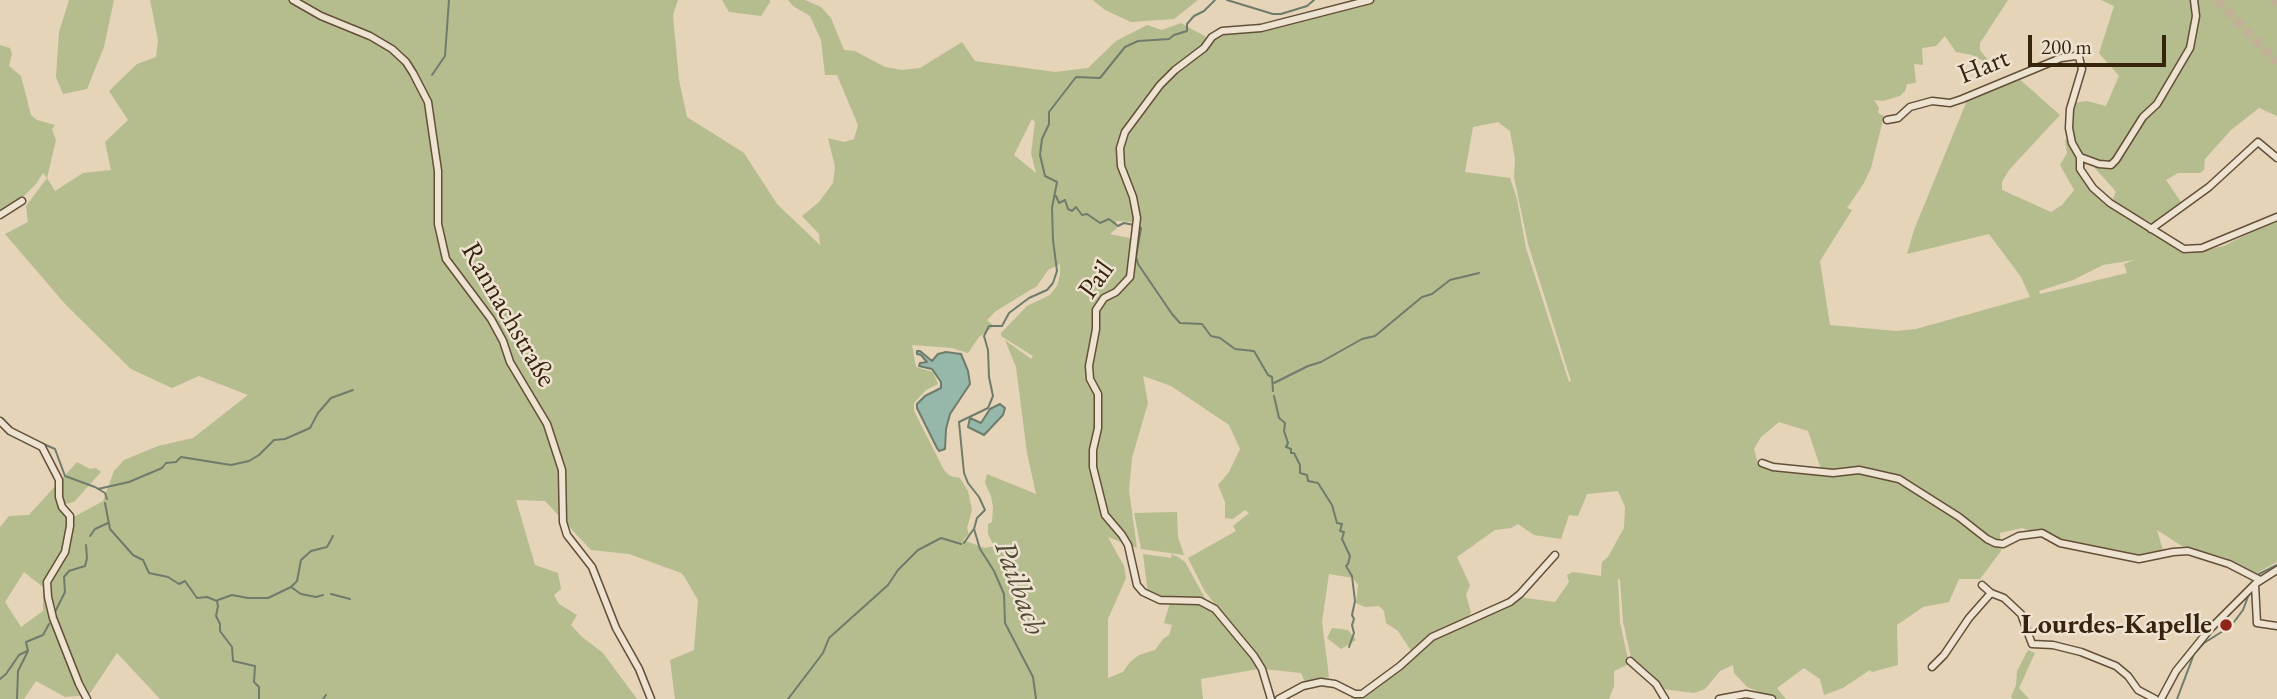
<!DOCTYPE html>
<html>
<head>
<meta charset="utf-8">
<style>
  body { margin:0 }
  #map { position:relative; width:2277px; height:699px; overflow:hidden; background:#e5d4b8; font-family:"EB Garamond",serif }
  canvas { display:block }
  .scale { position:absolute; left:2028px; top:35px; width:138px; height:32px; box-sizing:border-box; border:4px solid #38230c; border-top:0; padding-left:9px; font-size:21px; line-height:24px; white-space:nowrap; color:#38230c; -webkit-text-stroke:5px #eee3d1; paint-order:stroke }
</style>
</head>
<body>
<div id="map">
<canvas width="2277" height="699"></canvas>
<div class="scale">200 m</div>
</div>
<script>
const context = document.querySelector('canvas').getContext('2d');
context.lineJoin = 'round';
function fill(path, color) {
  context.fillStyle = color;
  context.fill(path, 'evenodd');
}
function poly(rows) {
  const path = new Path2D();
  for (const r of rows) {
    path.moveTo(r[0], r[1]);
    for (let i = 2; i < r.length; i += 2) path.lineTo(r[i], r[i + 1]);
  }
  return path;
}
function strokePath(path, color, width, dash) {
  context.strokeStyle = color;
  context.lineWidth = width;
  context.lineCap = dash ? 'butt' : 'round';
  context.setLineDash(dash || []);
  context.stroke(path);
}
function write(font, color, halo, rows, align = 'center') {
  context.font = font + ' "EB Garamond",serif';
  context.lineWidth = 5;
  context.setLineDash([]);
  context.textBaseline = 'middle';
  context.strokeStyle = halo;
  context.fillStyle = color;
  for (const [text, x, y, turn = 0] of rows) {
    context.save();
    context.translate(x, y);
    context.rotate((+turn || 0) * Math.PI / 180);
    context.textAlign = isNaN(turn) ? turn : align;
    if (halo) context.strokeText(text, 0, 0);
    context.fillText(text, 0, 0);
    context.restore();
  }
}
const green = poly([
  [69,0,114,0,104,47,87,89,63,94,56,77,59,32],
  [150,0,678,0,673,15,679,80,687,117,744,153,777,204,820,245,819,234,802,216,819,202,833,183,835,167,828,138,844,142,854,139,858,125,837,75,825,75,821,40,810,16,793,6,788,0,805,0,821,7,831,18,844,50,855,51,885,67,902,70,920,68,962,42,975,61,1055,72,1088,68,1116,41,1147,25,1162,30,1181,23,1206,37,1203,48,1216,34,1261,28,1370,0,2008,0,1980,43,1980,50,1992,65,1972,55,1956,52,1945,36,1936,46,1922,48,1923,65,1914,64,1916,83,1907,84,1905,91,1900,96,1883,101,1874,100,1879,108,1878,113,1884,116,1871,168,1864,183,1847,208,1852,210,1820,261,1830,325,1896,331,1916,329,2030,297,2021,277,1989,234,1907,254,1914,230,1968,98,2017,77,2060,115,2009,170,2002,182,2002,190,2051,212,2062,205,2074,190,2060,165,2067,153,2065,140,2072,134,2073,103,2087,101,2106,106,2119,76,2099,53,2114,6,2101,0,2277,0,2277,116,2259,108,2231,130,2205,159,2204,170,2200,173,2178,173,2166,180,2181,202,2152,223,2111,202,2116,192,2113,188,2089,162,2084,166,2090,188,2176,248,2186,249,2185,254,2224,246,2277,219,2277,562,2255,574,2226,558,2182,546,2157,530,2163,550,2144,555,2114,552,2065,541,2022,528,2000,533,2001,551,1980,579,1959,579,1949,602,1923,607,1897,625,1898,665,1872,672,1870,670,1843,688,1824,695,1820,679,1804,668,1777,688,1786,699,1762,699,1764,694,1747,687,1734,673,1733,665,1720,671,1705,689,1694,693,1662,689,1632,662,1623,622,1620,580,1618,579,1620,622,1629,664,1614,671,1614,686,1609,699,1351,699,1352,695,1361,698,1437,637,1503,610,1519,597,1555,602,1569,582,1567,575,1573,572,1601,576,1602,562,1608,557,1624,528,1625,507,1618,491,1587,494,1578,516,1569,515,1561,539,1534,535,1518,524,1511,528,1495,530,1457,557,1470,585,1466,595,1471,612,1464,623,1435,634,1412,652,1398,631,1386,623,1384,611,1379,606,1365,607,1356,603,1358,585,1353,578,1329,574,1322,622,1329,677,1306,684,1301,673,1264,669,1204,590,1188,558,1236,531,1233,526,1249,513,1245,510,1233,519,1225,518,1225,502,1218,485,1229,472,1240,449,1229,425,1171,386,1143,376,1148,403,1132,458,1129,490,1137,548,1108,537,1124,566,1126,578,1108,619,1108,678,1123,672,1130,662,1139,655,1155,650,1163,639,1169,635,1172,625,1164,623,1170,603,1204,605,1213,612,1251,656,1258,669,1201,679,1203,699,675,699,670,660,694,650,698,600,684,576,681,573,629,554,591,550,545,501,516,500,535,565,558,573,561,589,554,595,559,604,577,615,571,625,582,637,603,653,637,699,160,699,117,653,89,695,65,697,36,681,24,699,0,699,0,527,9,516,29,515,77,462,90,469,96,468,101,472,74,502,60,505,72,518,103,501,114,471,124,460,158,446,193,438,248,395,199,376,172,388,131,369,66,305,5,234,28,222,26,206,47,178,43,173,36,184,23,197,0,211,0,45,10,48,12,54,9,66,21,76,31,115,37,120,55,125,52,129,56,140,47,178,55,191,83,173,111,170,105,142,128,120,109,91,137,64,156,57,158,40],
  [1032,119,1035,122,1031,153,1036,173,1014,155],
  [1498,122,1510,131,1515,159,1514,177,1528,244,1571,381,1569,382,1526,248,1517,199,1510,178,1465,172,1473,127],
  [1130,196,1137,228,1126,284,1134,239,1110,234,1117,228,1116,221,1135,222],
  [2134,260,2124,264,2127,273,2040,294,2039,291,2073,280,2103,265],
  [1060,264,1060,275,1057,286,1050,295,1027,306,1001,333,1001,336,1033,356,1031,359,1005,340,1016,367,1027,453,1036,494,987,474,985,483,991,496,993,507,992,522,988,524,988,534,994,546,985,548,963,540,969,534,967,528,972,510,968,491,960,478,950,476,944,470,914,411,914,403,926,390,938,384,933,372,916,367,912,345,952,348,968,353,979,337,994,326,987,320,996,311,1037,286,1048,270],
  [1779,422,1808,431,1822,472,1774,469,1758,464,1754,449,1761,437],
  [24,572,43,587,43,611,21,627,5,602],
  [722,0,770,0,770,2,761,16,729,12],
  [1093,0,1198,0,1174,19,1131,22,1105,10],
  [1177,512,1178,537,1184,555,1141,549,1134,513],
  [1143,554,1172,558,1171,554,1178,557,1185,562,1206,600,1162,598,1148,594],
  [1332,628,1348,630,1356,640,1341,649,1327,638],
  [2028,650,2035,653,2019,688,2029,699,2013,699,2011,697,2016,685,2017,671]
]);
const water = poly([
  [917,351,920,351,932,361,938,354,946,352,961,354,968,371,970,384,950,414,946,429,945,449,939,451,937,448,917,408,917,404,925,396,941,388,941,382,932,369,919,366,920,363,927,362,921,355,917,354,917,351],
  [1000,404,1005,408,1003,415,984,435,968,427,970,418,981,423,990,409,1000,404]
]);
const stream = poly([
  [1227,0,1273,14,1281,14,1307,6,1314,0],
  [432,75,445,56,449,0],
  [1056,196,1059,203,1065,200,1068,209,1072,211,1076,207,1082,215,1087,214,1100,223,1109,219,1118,226,1124,223,1134,225],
  [1138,226,1141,228,1136,257,1138,264,1172,314,1180,323,1202,324,1211,336,1220,338,1235,349,1254,351,1268,375,1272,377,1273,391],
  [1274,383,1308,366,1321,362,1362,339,1375,336,1422,297,1432,294,1450,280,1479,273],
  [1274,396,1279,418,1285,423,1284,431,1288,443,1286,447,1291,449,1291,453,1294,453,1300,465,1300,473,1307,475,1308,481,1318,483,1332,505,1337,523,1342,524,1340,531,1344,532,1342,539,1350,556,1348,564,1346,566,1352,576,1355,601,1352,615,1354,619,1352,625,1354,633,1349,647],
  [41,443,55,449,65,476,95,487,105,493,107,499],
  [98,489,129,482,162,468,166,463,176,462,181,457,231,465,249,461,259,455,274,440,285,439,310,428,318,413,331,398,353,390],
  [105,503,110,529,133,555,143,560,149,573,168,577,179,584,185,581,197,598,207,597,217,601,218,606,216,616,220,624,220,631,232,647,233,661,255,666,254,682,259,687,259,699],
  [90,536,95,529,108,523],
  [964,543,973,530],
  [2257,575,2277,565],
  [291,587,297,581,301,560,311,551,327,547,333,536],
  [331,594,350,599],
  [218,600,232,595,248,598,268,598,291,587,301,594,316,597,323,595],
  [55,612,65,592,64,577,69,571,85,566,87,558,86,545],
  [0,679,6,674,19,655,27,651],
  [17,699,18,671,28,651,26,642,43,635,49,624],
  [323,699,326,695],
  [788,699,823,653,829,638,888,585,898,570,918,550,941,538,961,544],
  [1036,699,1033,677,1005,623,1004,594,994,571,980,549,974,529,977,518,985,510,979,497,968,483,964,473,959,422,988,408,993,396,989,377,988,350,984,336,989,326,1002,326,1009,313,1029,298,1047,290,1053,283,1057,271,1053,240,1052,208,1057,182,1045,176,1040,155,1042,139,1049,124,1049,112,1076,77,1100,78,1125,47,1138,41,1169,39,1174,35,1187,31,1187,24,1194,16,1204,11,1215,0],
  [2177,699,2194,654,2204,643,2231,626,2243,610,2249,594]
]);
const highwayTunnel = poly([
  [2217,0,2277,63],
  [2273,0,2277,4]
]);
const minor = poly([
  [293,0,321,16,370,36,392,49,406,62,413,73,428,102,438,171,438,224,446,259,491,319,503,341,510,362,547,424,562,470,563,522,567,535,592,567,616,628,639,669,651,699],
  [1887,120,1898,118,1910,107,1932,101,1950,103,1962,99,2061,58,2076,56,2079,57,2082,69,2070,109,2069,128,2072,143,2080,157,2080,169,2093,188,2110,203,2184,249,2202,248,2277,217],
  [2080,157,2099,164,2111,165,2116,160,2143,117,2157,104,2190,48,2196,16,2194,0],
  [0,215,22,201],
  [2151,229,2209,187,2258,142,2277,158],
  [0,421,10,431,42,447,59,480,59,497,62,507,70,516,70,526,65,552,47,582,48,597,53,618,79,684,87,699],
  [1762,463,1773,467,1833,473,1859,470,1899,479,1959,517,1987,539,1995,543,2003,544,2019,536,2042,533,2060,543,2139,559,2173,552,2188,551,2229,564,2260,580],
  [2255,584,2257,623,2277,626],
  [1982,585,1991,593,2004,598,2021,614,2032,644,2053,645,2081,652,2116,666,2128,676,2138,690,2155,699],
  [1630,661,1656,684,1665,699],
  [1932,667,1944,655,1969,618,1991,593],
  [1271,699,1262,669,1254,656,1215,609,1200,601,1160,600,1143,592,1137,585,1128,545,1122,535,1105,515,1093,467,1093,450,1098,428,1098,394,1090,379,1089,366,1096,329,1096,310,1104,298,1116,292,1130,277,1137,218,1133,197,1121,166,1120,148,1125,132,1160,85,1175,70,1204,48,1212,37,1222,31,1261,28,1370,0],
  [1279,699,1303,686,1321,682,1335,684,1355,694,1362,694,1400,666,1432,637,1510,602,1520,594,1555,555],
  [1719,699,1746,694,1772,699],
  [2161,699,2176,671,2210,629,2255,584,2277,570]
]);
const markers = [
  [2226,625,7,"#8f2418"]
];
const streetNames = [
  ["Hart",1984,67,-22],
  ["Pail",1097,280,-54],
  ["Rannachstraße",508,315,60]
];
const poiNames = [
  ["Lourdes-Kapelle",2212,625]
];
const waterNames = [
  ["Pailbach",1019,588,70]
];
fill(green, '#b5bc8e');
fill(water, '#96b8ab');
strokePath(water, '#707c6b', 2);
strokePath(stream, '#707c6b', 2);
strokePath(highwayTunnel, '#c2b196', 9, [9, 4.5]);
strokePath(minor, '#634f37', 9);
strokePath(minor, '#eee3d1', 6);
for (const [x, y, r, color] of markers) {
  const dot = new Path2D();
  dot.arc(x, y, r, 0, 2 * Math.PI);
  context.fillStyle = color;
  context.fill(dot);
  strokePath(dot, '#eee3d1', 2.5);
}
write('28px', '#38230c', '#eee3d1', streetNames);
write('bold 28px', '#38230c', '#eee3d1', poiNames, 'right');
write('italic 30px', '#504834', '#eee3d1', waterNames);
</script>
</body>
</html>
